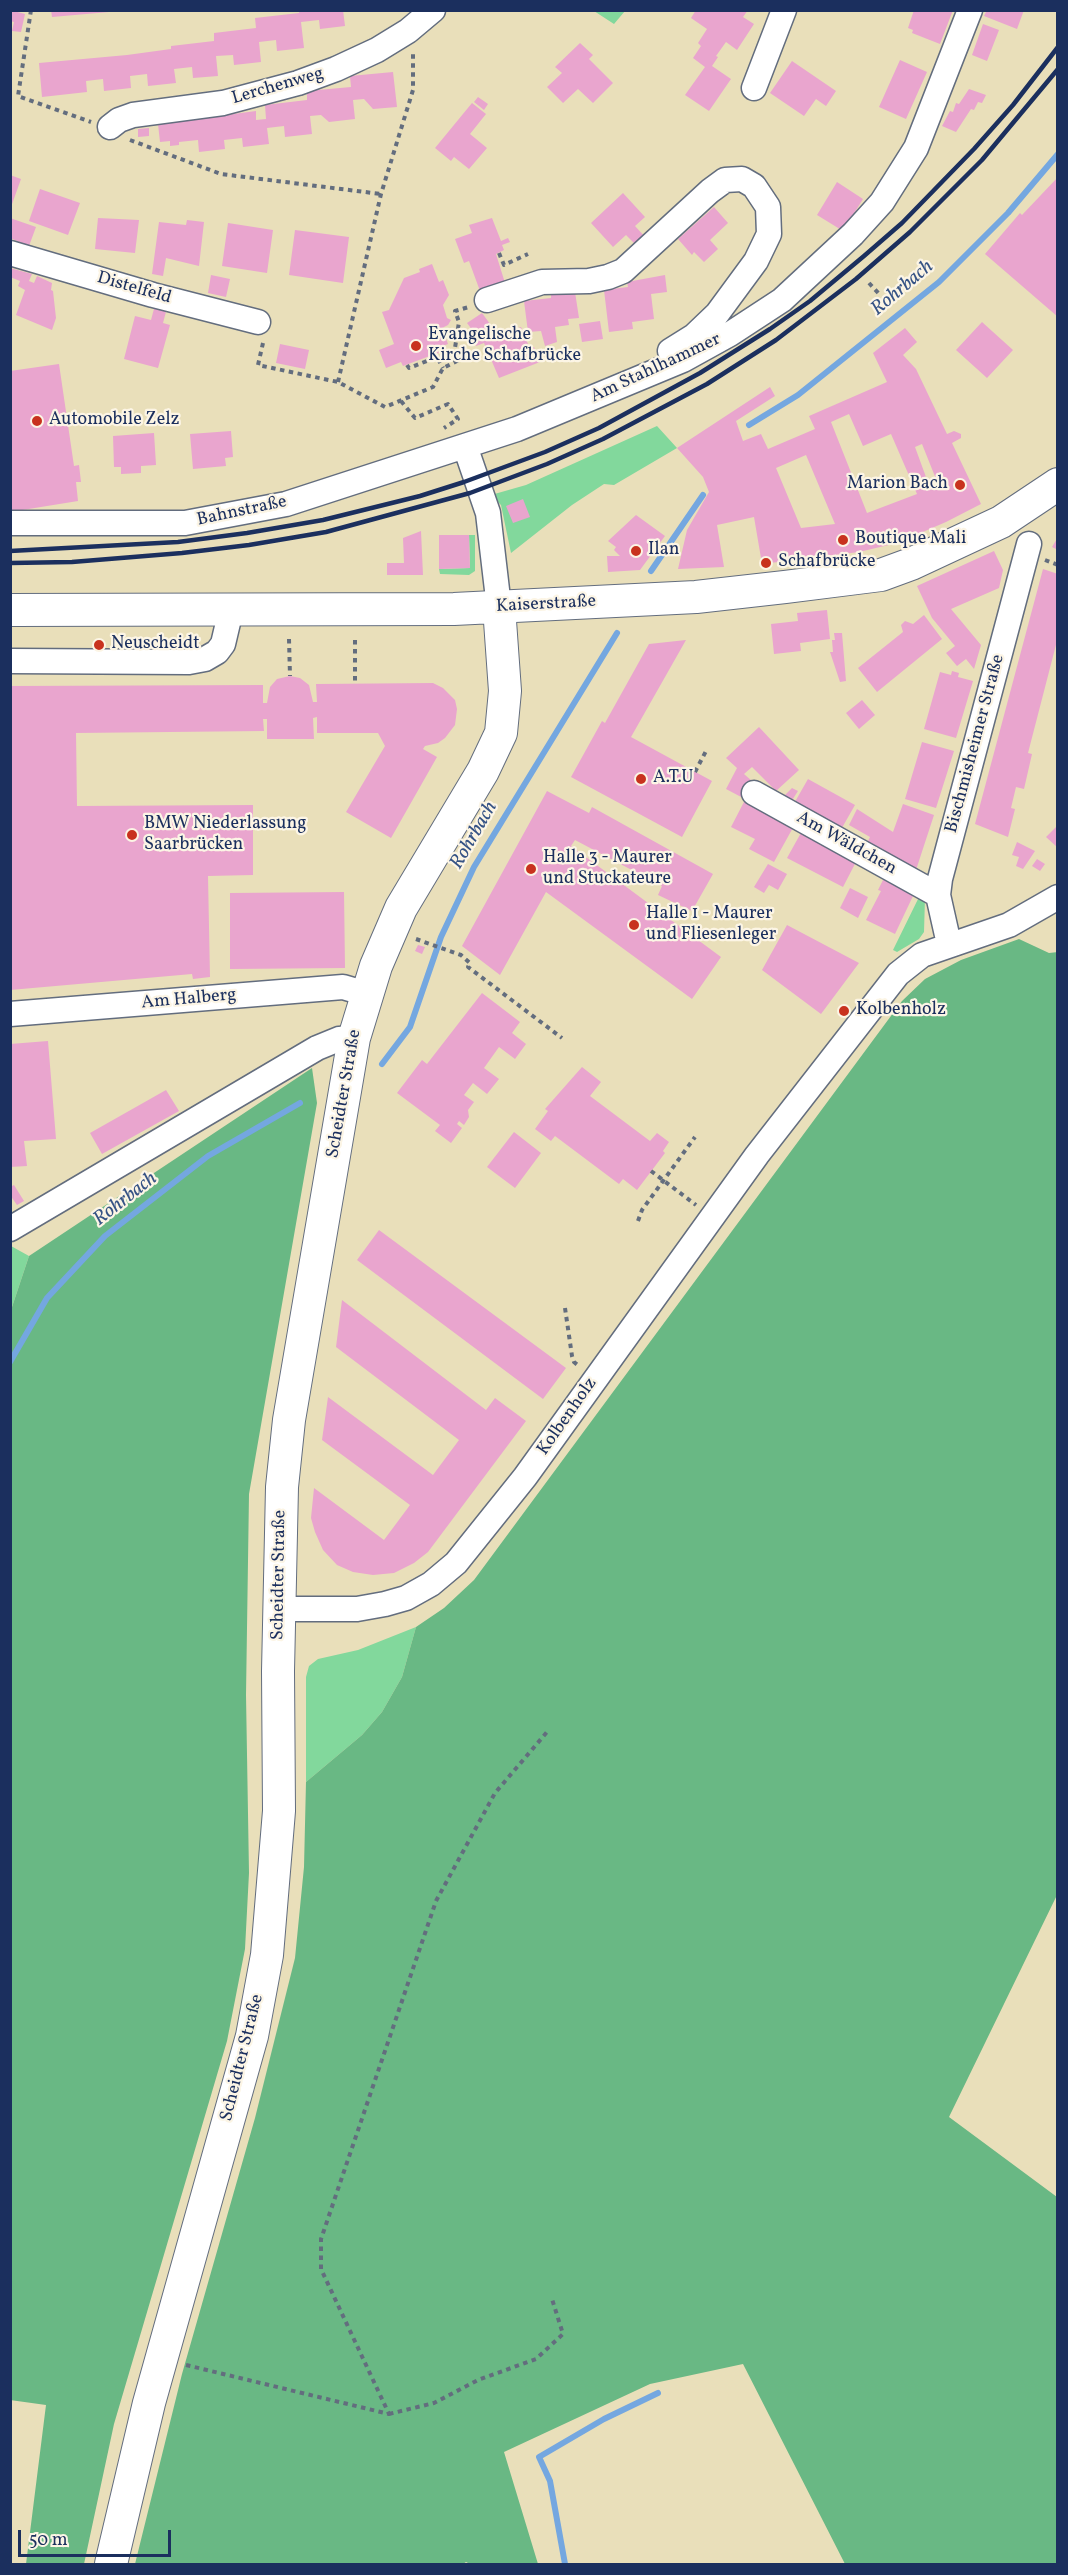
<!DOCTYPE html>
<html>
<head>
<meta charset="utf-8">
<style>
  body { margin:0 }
  #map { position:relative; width:1068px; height:2575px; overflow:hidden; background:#e9dfba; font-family:Vollkorn,serif }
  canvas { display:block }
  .frame { position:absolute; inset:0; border:12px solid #1b2f5e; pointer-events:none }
  .scale { position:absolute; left:18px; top:2530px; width:153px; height:27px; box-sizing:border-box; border:3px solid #1b2f5e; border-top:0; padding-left:8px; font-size:18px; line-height:21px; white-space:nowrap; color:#1b2f5e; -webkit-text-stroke:4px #fcf5e5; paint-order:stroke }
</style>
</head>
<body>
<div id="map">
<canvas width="1068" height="2575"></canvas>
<div class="frame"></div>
<div class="scale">50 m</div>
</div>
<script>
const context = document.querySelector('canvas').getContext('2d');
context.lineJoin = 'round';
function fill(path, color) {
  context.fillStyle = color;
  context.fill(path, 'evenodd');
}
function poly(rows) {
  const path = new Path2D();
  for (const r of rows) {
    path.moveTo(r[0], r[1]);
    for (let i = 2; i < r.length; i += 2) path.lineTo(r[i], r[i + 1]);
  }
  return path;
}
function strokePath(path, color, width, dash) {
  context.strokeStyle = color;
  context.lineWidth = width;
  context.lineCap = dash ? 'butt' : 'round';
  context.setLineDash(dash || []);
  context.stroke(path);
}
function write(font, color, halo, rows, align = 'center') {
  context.font = font + ' Vollkorn,serif';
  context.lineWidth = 4.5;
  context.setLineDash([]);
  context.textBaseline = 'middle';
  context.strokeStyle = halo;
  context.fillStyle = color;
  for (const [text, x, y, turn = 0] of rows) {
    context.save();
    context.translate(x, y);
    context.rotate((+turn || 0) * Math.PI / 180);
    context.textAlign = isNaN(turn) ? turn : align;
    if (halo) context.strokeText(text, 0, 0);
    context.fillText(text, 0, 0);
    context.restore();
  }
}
const green = poly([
  [594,11,625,11,614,24],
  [657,426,677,448,614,485,604,484,572,505,511,553,501,505,491,495,526,485],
  [469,535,475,535,475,571,469,575,440,574,439,569,470,568],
  [920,895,925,898,924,932,919,939,897,952,893,950],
  [11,1246,29,1256,11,1310],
  [416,1627,402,1677,382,1712,362,1735,306,1782,306,1677,309,1666,318,1659,358,1650]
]);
const forest = poly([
  [1019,939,1049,953,1058,952,1057,1895,949,2117,1057,2197,1057,2564,845,2564,743,2364,650,2384,504,2452,538,2564,470,2564,466,2562,463,2564,135,2564,182,2374,255,2118,295,1958,304,1867,306,1782,362,1735,382,1712,402,1677,416,1627,444,1608,474,1580,902,1001,925,979,961,960],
  [312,1068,317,1103,249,1494,246,1695,249,1873,245,1949,227,2041,114,2424,84,2564,26,2564,46,2405,10,2400,11,1310,29,1256]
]);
const stream = poly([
  [749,425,798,395,939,282,1008,213,1058,154],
  [651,571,703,495],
  [382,1064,410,1027,441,937,474,867,617,633],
  [10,1362,47,1298,105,1236,208,1156,300,1103],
  [565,2564,550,2481,539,2457,604,2419,658,2393]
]);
const building = poly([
  [10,10,25,14,21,32,12,31,14,22,10,21],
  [51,10,109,10,109,12,52,17],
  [299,10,343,10,345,26,320,29,319,20,301,22,304,48,277,51,276,40,259,42,261,62,234,65,233,55,216,56,218,76,193,78,192,67,174,69,176,83,148,86,147,74,130,76,131,88,104,91,103,79,86,81,87,92,42,97,39,63,127,55,171,49,171,46,214,41,214,33,256,28,255,18,299,13],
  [696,10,748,10,743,17,754,24,737,50,726,42,716,56,718,57,712,66,731,79,709,111,685,95,705,67,693,58,701,46,698,43,707,29,691,18],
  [914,10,953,10,940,44,912,33,913,30,908,28],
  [987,10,1024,10,1017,29,984,16],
  [983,24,999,30,987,61,972,55],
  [580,43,593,55,589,59,613,83,593,103,578,89,563,103,547,87,562,73,555,67],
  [900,60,927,72,906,119,879,107],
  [792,61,836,91,826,106,816,99,804,116,770,93],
  [393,72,397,107,373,109,364,99,353,100,355,119,329,122,321,115,310,116,312,134,285,137,284,126,267,128,269,144,243,147,242,138,224,140,225,149,199,152,198,140,179,142,179,145,170,146,170,141,160,142,158,124,256,111,256,120,266,119,265,105,307,100,307,91,351,87,350,76],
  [969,89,986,95,982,103,978,102,974,110,971,109,956,132,942,126,950,111,953,112,956,103,959,104],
  [478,97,488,104,484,110,474,102],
  [472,103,486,114,470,134,487,148,469,169,454,157,451,161,435,148],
  [149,128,149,136,138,137,138,129],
  [10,175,21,179,11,207,10,207],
  [1058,177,1058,317,985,254,1020,213,1022,215],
  [837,182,863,199,843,231,817,215],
  [40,189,80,203,68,235,29,221],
  [623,193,645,217,635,226,646,238,637,246,626,235,613,247,591,223],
  [714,207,728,223,710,240,718,249,704,262,694,252,692,255,678,239],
  [10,218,36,227,29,246,10,238],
  [98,218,139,220,135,253,95,249],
  [492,218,501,241,508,238,510,242,502,245,504,250,496,254,505,283,480,291,469,261,464,263,455,239,472,233,469,225],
  [187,220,204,222,199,266,166,258,163,276,152,274,159,222,186,225],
  [228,223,273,230,267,273,222,266],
  [295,230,349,237,343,283,289,275],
  [432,264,439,282,443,280,449,295,443,305,447,318,451,320,448,325,442,328,448,344,437,348,439,353,435,354,403,366,401,362,386,368,379,350,394,344,382,312,389,310,404,278,420,272,419,269],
  [10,268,32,274,29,281,34,283,37,276,52,283,51,290,53,291,56,318,52,330,16,315,25,290,18,286,20,281,10,277],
  [211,275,230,279,226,297,208,293],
  [665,275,667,292,651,294,654,319,632,322,633,329,609,332,604,290,628,287,627,282],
  [575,292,579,318,568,319,569,325,555,327,557,342,545,346,541,331,528,332,524,301,551,298,551,295],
  [155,305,167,308,163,323,170,325,158,368,124,359,135,316,151,320],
  [482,313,499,336,521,327,530,349,534,347,540,362,499,378,484,343,476,346,471,333,473,331,467,323],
  [600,321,603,339,582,342,579,324],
  [982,322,1013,350,987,378,956,350],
  [905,328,917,342,903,355,916,369,947,434,954,431,961,434,961,438,952,443,981,504,946,522,897,543,859,552,762,564,754,517,745,519,717,525,724,567,678,569,687,530,709,492,703,477,677,448,770,387,775,396,736,421,743,441,761,434,768,449,815,429,809,416,887,382,873,353],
  [849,414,863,446,891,434,917,494,867,513,831,422],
  [922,444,938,484,930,488,915,447],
  [806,455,835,524,801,528,776,468],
  [280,344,309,350,305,369,276,363],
  [59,364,74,466,79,465,81,482,76,482,78,501,10,512,10,371],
  [231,431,233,457,225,458,226,466,193,469,190,434],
  [154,433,156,465,141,466,141,473,121,474,121,467,114,467,113,436],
  [523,499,530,517,513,523,506,506],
  [636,515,665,536,640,570,608,572,607,556,620,556,614,550,616,547,608,541],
  [421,531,423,575,387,575,387,563,404,563,403,538],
  [439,535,469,535,470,568,439,569],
  [1058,537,1058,550,1052,547],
  [994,551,1003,570,999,588,951,609,981,645,974,669,966,659,957,666,946,653,955,646,932,618,917,586],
  [1043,569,1058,574,1058,637,1028,753,1032,754,1024,789,1016,787,1011,808,1015,809,1008,837,975,824],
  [827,610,830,639,800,643,801,651,774,654,771,624,798,621,797,613],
  [924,615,942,639,877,692,858,668,903,632,901,625,905,621,913,624],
  [834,633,842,633,846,681,840,682,830,652,833,652,832,640,835,640],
  [686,640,631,737,712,781,682,837,571,777,602,721,605,723,649,644],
  [952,671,959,673,958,677,973,681,956,738,924,729,940,672,951,675],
  [290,676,300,678,309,685,313,702,317,702,316,684,433,683,443,688,455,700,457,709,455,725,445,738,438,743,425,746,423,749,437,757,391,838,346,812,385,746,378,733,317,733,317,717,313,718,314,739,267,739,267,719,263,719,264,731,76,733,77,806,253,805,253,875,208,876,210,977,193,979,192,974,10,990,10,686,263,685,263,703,267,703,270,687,277,679],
  [862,700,875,715,859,729,846,713],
  [759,727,799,770,776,791,752,767,744,774,752,781,743,798,726,789,737,768,726,758],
  [922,742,954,751,936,808,905,799],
  [808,779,855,805,839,833,792,807],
  [792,788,798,791,789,805,780,800],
  [547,791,589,813,592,807,713,874,692,911,658,895,662,886,575,840,571,846,721,957,692,999,546,892,500,975,462,946],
  [746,798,795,824,774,862,749,849,755,839,731,827],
  [903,804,934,815,916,870,864,849,870,837,849,825,857,809,893,832],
  [1058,825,1058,848,1046,837],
  [802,831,857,860,843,887,787,858],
  [1017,842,1035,851,1023,869,1016,866,1019,857,1012,855],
  [1037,859,1045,864,1040,871,1032,866],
  [768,864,787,874,778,890,769,885,764,893,754,887],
  [885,876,912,891,913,896,895,934,866,920,881,891,878,890],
  [850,888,868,897,858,918,840,908],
  [344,892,345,968,230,969,230,893],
  [787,925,859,963,821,1014,762,970],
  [418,945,425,947,422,954,415,951],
  [482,993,520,1022,512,1033,526,1044,515,1059,499,1047,484,1068,499,1079,487,1094,473,1083,464,1095,474,1102,468,1110,469,1117,464,1125,459,1121,457,1124,462,1128,451,1143,435,1131,440,1125,397,1093,422,1060,427,1064],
  [48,1041,56,1139,24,1141,27,1166,10,1167,10,1044],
  [582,1067,601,1082,590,1096,650,1141,657,1133,669,1142,663,1151,665,1153,637,1190,623,1179,619,1184,555,1136,551,1141,535,1129,548,1111,545,1109],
  [166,1090,179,1111,102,1154,90,1133],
  [514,1132,541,1153,515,1188,487,1167],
  [14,1185,24,1201,17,1205,10,1195,10,1187],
  [379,1230,566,1368,543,1399,357,1260],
  [342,1300,486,1410,495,1398,526,1421,428,1552,414,1563,394,1573,373,1575,353,1572,337,1565,323,1550,315,1532,311,1518,314,1488,384,1540,410,1505,322,1440,328,1397,433,1475,459,1440,336,1347]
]);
const path = poly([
  [31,10,18,96,91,122],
  [130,140,221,174,381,194],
  [499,253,504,265,528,254],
  [869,283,881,296],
  [263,343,258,365,338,382,385,407,433,387,443,368,457,361,455,348,459,322,455,311,469,307],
  [407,365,409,368,437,357,443,368],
  [338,382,381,194,413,90,413,54],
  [401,401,415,418,448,404,458,419,444,428],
  [1045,560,1058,565],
  [289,639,290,676],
  [355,640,355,684],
  [695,772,706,751],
  [416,939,461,955,470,963,468,967,562,1038],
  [651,1171,696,1205],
  [638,1221,642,1210,695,1137],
  [565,1308,572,1356,574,1362,580,1367],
  [186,2365,389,2414,321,2269,321,2239,436,1901,495,1793,547,1732],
  [389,2414,434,2403,478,2380,536,2359,563,2334,552,2299]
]);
const minor = poly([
  [754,88,784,10],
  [110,127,119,120,133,115,223,103,298,83,336,69,377,50,408,31,433,10],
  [10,253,153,295,258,322],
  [487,300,542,282,589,281,608,277,623,271,710,191,725,180,742,179,754,186,768,207,769,234,756,261,717,314,694,336,670,351],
  [465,446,488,513,499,607],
  [10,523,185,523,286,504,517,429,683,360,730,334,782,300,853,234,882,202,916,148,970,10],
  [10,661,189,662,205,659,217,652,223,644,231,610],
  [754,793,938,895],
  [949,944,938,895,940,879,1029,544],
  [10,1014,343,987,367,994],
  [10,1229,317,1048,339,1039,354,1038],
  [279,1609,357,1609,385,1604,406,1598,431,1584,456,1563,525,1477,757,1155,898,974,922,955,1009,925,1058,897]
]);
const major = poly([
  [10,610,454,609,696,597,785,587,881,575,911,564,1001,522,1058,484],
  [111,2564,149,2403,252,2036,267,1955,279,1811,278,1671,282,1487,289,1420,354,1038,376,966,401,908,483,771,501,733,505,691,499,607]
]);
const rail = poly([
  [10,551,178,542,247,533,323,520,420,496,464,482,545,452,599,428,700,373,770,329,810,301,864,256,902,223,974,149,1013,105,1058,47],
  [10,563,72,562,182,553,249,545,326,532,470,493,547,464,603,439,707,384,776,340,856,279,910,232,982,160,1058,69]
]);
const markers = [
  [416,346,6,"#c8321e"],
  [37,421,6,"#c8321e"],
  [960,485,6,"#c8321e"],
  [843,540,6,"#c8321e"],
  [636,551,6,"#c8321e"],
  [766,563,6,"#c8321e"],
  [99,645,6,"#c8321e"],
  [641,779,6,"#c8321e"],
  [132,835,6,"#c8321e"],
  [531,869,6,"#c8321e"],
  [634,925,6,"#c8321e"],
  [844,1011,6,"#c8321e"]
];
const streetNames = [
  ["Lerchenweg",278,87,-16],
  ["Distelfeld",134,289,16],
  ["Am Stahlhammer",656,369,-25],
  ["Bahnstraße",242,512,-12],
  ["Kaiserstraße",546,605,-3],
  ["Bischmisheimer Straße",976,744,-75],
  ["Am Wäldchen",846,844,29],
  ["Am Halberg",189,1000,-5],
  ["Scheidter Straße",345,1094,-80],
  ["Kolbenholz",568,1417,-55],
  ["Scheidter Straße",280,1575,-89],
  ["Scheidter Straße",243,2058,-76]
];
const poiNames = [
  ["Evangelische",428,336],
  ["Kirche Schafbrücke",428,357],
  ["Automobile Zelz",49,421],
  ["Marion Bach",948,485,"right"],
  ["Boutique Mali",855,540],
  ["Ilan",648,551],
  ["Schafbrücke",778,563],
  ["Neuscheidt",111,645],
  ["A.T.U",653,779],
  ["BMW Niederlassung",144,825],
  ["Saarbrücken",144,846],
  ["Halle 3 - Maurer",543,859],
  ["und Stuckateure",543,880],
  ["Halle 1 - Maurer",646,915],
  ["und Fliesenleger",646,936],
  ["Kolbenholz",856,1011]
];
const waterNames = [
  ["Rohrbach",903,289,-40],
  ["Rohrbach",475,836,-60],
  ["Rohrbach",126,1200,-38]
];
fill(green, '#82d89c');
fill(forest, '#69b884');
strokePath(stream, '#74a7e0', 6);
fill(building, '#e9a5ce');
strokePath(minor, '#636d7e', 27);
strokePath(major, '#636d7e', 34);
strokePath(path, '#636d7e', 4, [4.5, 4.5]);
strokePath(minor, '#fff', 24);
strokePath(major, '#fff', 32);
strokePath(rail, '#1b2f5e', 4.5);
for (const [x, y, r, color] of markers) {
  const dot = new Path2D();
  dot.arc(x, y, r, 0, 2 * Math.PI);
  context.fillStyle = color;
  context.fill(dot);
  strokePath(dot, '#fcf5e5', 2);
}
write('18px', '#1b2f5e', '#fcf5e5', streetNames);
write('18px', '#1b2f5e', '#fcf5e5', poiNames, 'left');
write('italic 20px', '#365385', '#fcf5e5', waterNames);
</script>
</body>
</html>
